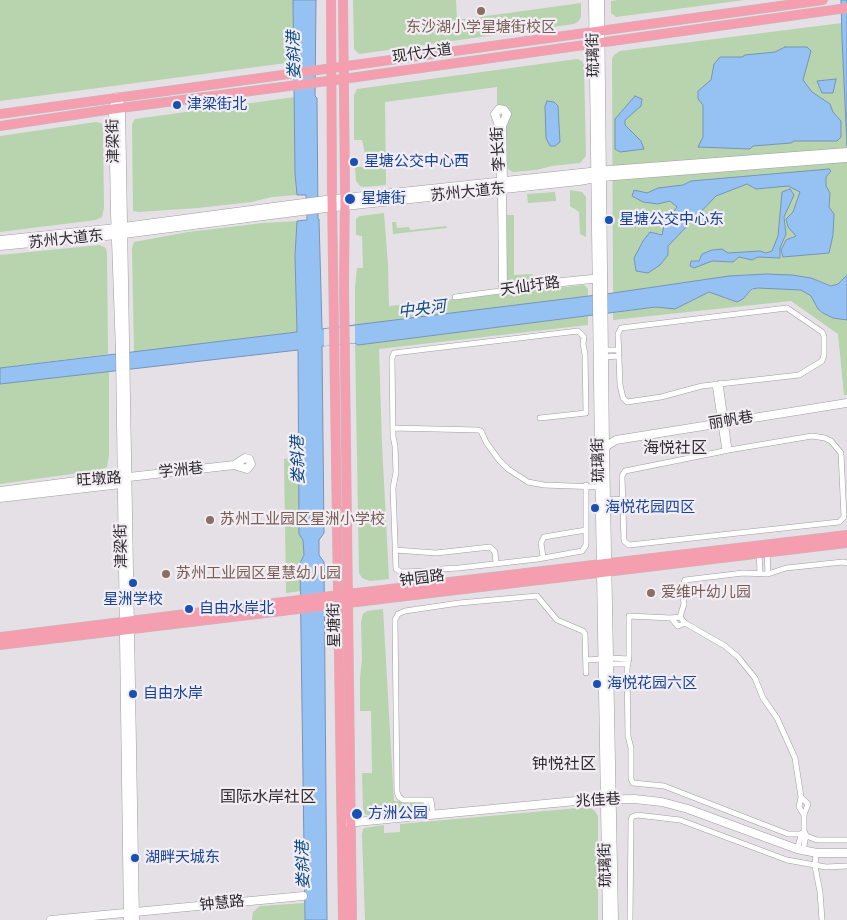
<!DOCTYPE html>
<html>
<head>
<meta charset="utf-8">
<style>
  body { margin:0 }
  canvas { display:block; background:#e4e0e5 }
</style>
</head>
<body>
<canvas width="847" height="920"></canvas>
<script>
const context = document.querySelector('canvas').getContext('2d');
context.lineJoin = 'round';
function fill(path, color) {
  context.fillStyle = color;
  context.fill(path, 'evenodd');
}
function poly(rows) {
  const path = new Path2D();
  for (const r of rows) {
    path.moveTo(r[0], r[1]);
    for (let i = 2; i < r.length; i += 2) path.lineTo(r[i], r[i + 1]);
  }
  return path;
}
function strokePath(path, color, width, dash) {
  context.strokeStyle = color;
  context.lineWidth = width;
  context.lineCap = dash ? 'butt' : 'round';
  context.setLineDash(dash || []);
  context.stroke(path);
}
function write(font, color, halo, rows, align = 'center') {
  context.font = font + ' "Roboto Condensed","Noto Sans SC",sans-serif';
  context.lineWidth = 4.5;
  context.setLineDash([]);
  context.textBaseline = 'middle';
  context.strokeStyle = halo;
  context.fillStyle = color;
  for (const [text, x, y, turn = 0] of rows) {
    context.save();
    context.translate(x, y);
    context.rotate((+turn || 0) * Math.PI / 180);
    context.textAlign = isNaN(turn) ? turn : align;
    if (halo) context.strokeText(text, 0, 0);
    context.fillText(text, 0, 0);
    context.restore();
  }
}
const green = poly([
  [0,0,293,0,294,62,0,101],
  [353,0,456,0,457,20,581,3,581,17,578,22,574,24,359,54,354,49],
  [618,0,745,0,616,17,611,13,611,1],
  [842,23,842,38,847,38,847,275,838,284,833,286,811,278,792,275,739,275,613,293,612,59,614,55,620,51],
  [577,59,582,61,584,65,586,156,580,163,552,166,536,170,513,172,509,170,507,166,506,127,511,113,507,106,497,105,497,87,385,102,386,185,364,187,360,186,356,181,355,167,363,167,366,158,362,140,354,140,354,95,357,89],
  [295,97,295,173,297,195,272,197,251,202,198,208,139,212,133,211,132,124,135,119],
  [96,122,101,123,103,126,104,208,102,217,96,220,0,232,0,136],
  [570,190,582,192,586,197,586,237,580,234,579,212,570,206],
  [555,192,556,201,528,203,527,194],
  [384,213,388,265,389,306,584,285,588,289,588,296,355,326,355,287,357,268,363,268,362,236,356,235,356,219,360,216],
  [506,215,514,215,514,275,533,274,532,281,512,282,507,280],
  [297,221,295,256,297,332,134,352,132,248,134,242,188,232,263,223],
  [392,222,396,222,397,228,409,227,410,230,446,226,447,228,393,234],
  [100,245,106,248,107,253,108,354,0,368,0,255],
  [754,288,782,288,801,290,811,296,818,309,823,313,833,318,847,320,847,395,844,395,838,334,791,301,613,320,613,313,656,307,676,308,709,292,736,302,743,299],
  [588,316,588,325,379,349,382,444,389,579,370,581,362,578,359,573,355,343,358,345],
  [109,371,109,455,107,467,100,470,0,484,0,384],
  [299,457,299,533,303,540,304,555,300,563,301,591,286,593,284,459],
  [383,609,394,801,422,803,423,811,369,816,365,814,363,809,362,773,372,773,371,711,360,711,360,678,362,659,361,622,363,614,367,611],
  [589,807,595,811,598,816,598,920,365,920,362,835,363,829,365,828,384,825,384,833,400,832,400,824],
  [304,903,305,920,252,920,253,912,260,906]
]);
const water = poly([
  [293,0,316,0,315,96,317,98,318,219,319,219,322,329,613,293,729,276,766,274,792,275,811,278,831,286,838,284,847,275,847,320,833,318,823,313,818,309,811,296,801,290,758,288,752,289,743,299,737,302,709,292,675,309,656,307,358,345,355,343,322,346,324,533,319,540,319,555,324,562,327,920,305,920,300,563,304,555,303,540,299,534,298,350,0,384,0,368,297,332,295,256,297,221,307,220,307,218,306,195,297,195,295,173,293,0],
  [841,0,847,0,847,146,842,39,841,0],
  [785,47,807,47,811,51,803,80,812,92,830,104,833,112,841,121,841,137,837,141,794,141,791,143,753,146,750,149,698,147,703,137,703,105,698,99,698,91,711,80,714,64,720,57,742,57,745,55,775,52,785,47],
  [836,79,833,93,822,93,817,81,836,79],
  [635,96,642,99,641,106,625,120,625,125,641,141,644,149,620,152,615,149,615,119,635,96],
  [547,101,554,102,558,106,560,142,555,146,550,146,546,138,545,106,547,101],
  [829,169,831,171,826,177,826,186,830,193,829,207,834,214,833,235,829,253,783,257,781,250,786,240,796,236,788,227,786,219,793,212,800,192,788,186,756,189,747,184,716,196,668,246,668,255,660,265,648,273,636,271,634,258,643,241,650,232,662,235,664,225,677,207,670,201,658,204,643,202,632,196,634,190,647,193,658,188,683,185,691,181,829,169],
  [790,189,794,195,784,217,786,234,780,248,780,258,758,257,752,260,739,257,733,262,712,261,694,268,690,266,691,261,699,261,702,254,712,250,722,249,728,253,760,251,766,253,772,251,778,236,782,192,790,189]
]);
const pier = poly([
  [355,326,355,343,324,346,324,329]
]);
const street = poly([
  [455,297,500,291,503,288],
  [787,308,822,332,824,336,824,355,822,361,799,375,702,386,661,397,627,402,623,398,620,385,618,334,621,328,787,308],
  [605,350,618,350],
  [605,357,619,356],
  [720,383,729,450],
  [715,384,725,451],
  [540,418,586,413,585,354,583,344,584,337,578,331,394,353,392,358,393,436,395,446,396,472,393,488,396,569,401,572,434,571,441,569,459,568,538,559,582,551,586,545,586,485],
  [393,428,478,430,481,431,486,442,499,460,508,469,528,482,544,485,599,487],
  [812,436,825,438,831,441,841,453,844,517,839,522,629,545,624,541,622,476,625,471,729,450,812,436],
  [606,500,623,499],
  [606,505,623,504],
  [395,550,436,553,490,547,495,552,496,564],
  [767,552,768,574],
  [759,553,760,573],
  [543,557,541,543,544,537,586,530],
  [680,617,684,604,682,587,685,580,743,573,768,574,786,568,843,562,847,563],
  [671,618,678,626,685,623],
  [609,658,629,659],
  [586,660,602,659],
  [609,664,628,664],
  [801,797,808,804,804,815,804,831,806,835,803,851],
  [426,801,427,816],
  [433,815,431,800,403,800,399,797,397,792,395,620,398,614,405,611,459,603,537,596,557,620,583,631,585,634,586,673],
  [804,815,799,807,801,797,795,758,777,718,763,698,755,678,738,657,725,646,685,623,680,617,671,618,629,616,629,656,627,669,628,736,631,748,631,779,633,783,664,786,788,834,801,834,817,840,847,840],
  [797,849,802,833],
  [816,853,815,866,820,892,822,920],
  [630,920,631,820,632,817,637,815,680,820,787,860,826,867,847,866]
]);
const secondary = poly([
  [593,0,599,456,607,920],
  [600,0,605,447,614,920],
  [117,97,121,107,135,920],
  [115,104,113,109,115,213,120,352,128,920],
  [501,182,499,126,495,114,499,109,504,110,507,114,502,126,503,182],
  [502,189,503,288,602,278],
  [0,240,116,228,326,200,609,170,847,152],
  [0,246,116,235,326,208,579,181,602,177,847,158],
  [602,448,605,447,616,440,847,403],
  [0,491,107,477,129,477,234,465,247,469,251,464,249,459,245,458,234,465],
  [0,498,121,484,123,482],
  [346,823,586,800,634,799,662,802,688,809,797,849,817,853,847,853],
  [51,920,303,896]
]);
const primary = poly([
  [331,0,332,199,343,920],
  [343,0,345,189,344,285,352,920],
  [0,114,823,0],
  [0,126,113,109,343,79,847,8],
  [0,637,331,596,847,535],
  [0,645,847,543]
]);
const markers = [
  [481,11,5,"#8d6e63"],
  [177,105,5,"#1a4fb4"],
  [354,162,5,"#1a4fb4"],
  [350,199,6,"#1a4fb4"],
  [609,220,5,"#1a4fb4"],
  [595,508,5,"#1a4fb4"],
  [210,520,5,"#8d6e63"],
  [166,574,5,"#8d6e63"],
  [133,583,5,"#1a4fb4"],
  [651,593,5,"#8d6e63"],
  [189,609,5,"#1a4fb4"],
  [597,684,5,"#1a4fb4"],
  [133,694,5,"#1a4fb4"],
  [357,814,6,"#1a4fb4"],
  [135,858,5,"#1a4fb4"]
];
const educationNames = [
  ["东沙湖小学星塘街校区",481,28,"center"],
  ["苏州工业园区星洲小学校",220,520],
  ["苏州工业园区星慧幼儿园",176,574],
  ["爱维叶幼儿园",661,593]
];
const streetNames = [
  ["现代大道",422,54,-8],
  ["琉璃街",594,55,-91],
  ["津梁街",114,141,-91],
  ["李长街",499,149,-93],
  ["苏州大道东",468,193,-6],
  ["苏州大道东",66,240,-6],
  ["天仙圩路",530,287,-8],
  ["丽帆巷",731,421,-9],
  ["琉璃街",599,460,-91],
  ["学洲巷",181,471,-6],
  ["旺墩路",99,480,-4],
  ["津梁街",122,546,-91],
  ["钟园路",422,579,-7],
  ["星塘街",335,625,-91],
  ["兆佳巷",598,801,-3],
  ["琉璃街",606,865,-91],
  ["钟慧路",222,904,-6]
];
const transitNames = [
  ["津梁街北",187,105],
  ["星塘公交中心西",364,162],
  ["星塘街",361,199],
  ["星塘公交中心东",619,220],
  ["海悦花园四区",605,508],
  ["星洲学校",133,600,"center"],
  ["自由水岸北",199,609],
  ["海悦花园六区",607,684],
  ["自由水岸",143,694],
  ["方洲公园",368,814],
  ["湖畔天城东",145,858]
];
const waterNames = [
  ["娄斜港",295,55,-91],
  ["中央河",422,310,-7],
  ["娄斜港",299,460,-91],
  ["娄斜港",304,865,-91]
];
const neighbourhoodNames = [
  ["海悦社区",675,449],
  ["钟悦社区",564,765],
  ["国际水岸社区",268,798]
];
fill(green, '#b7d4af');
fill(water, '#96c2f3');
strokePath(water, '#7694b7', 1);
fill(pier, '#e4e0e5');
strokePath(street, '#a09ca2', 6);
strokePath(secondary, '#a09ca2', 9);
strokePath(primary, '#bfbfbf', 10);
strokePath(street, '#fff', 5);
strokePath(secondary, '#fff', 8);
strokePath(primary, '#f59eaf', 9);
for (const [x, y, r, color] of markers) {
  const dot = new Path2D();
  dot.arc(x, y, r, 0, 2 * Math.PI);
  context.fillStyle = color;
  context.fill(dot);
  strokePath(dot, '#f1edf3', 2);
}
write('15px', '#785e54', '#f1edf3', educationNames, 'left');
write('15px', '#2b292b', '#f1edf3', streetNames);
write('15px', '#164399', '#f1edf3', transitNames, 'left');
write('italic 16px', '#0c4b86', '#f1edf3', waterNames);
write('16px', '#302d32', '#f1edf3', neighbourhoodNames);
</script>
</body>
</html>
